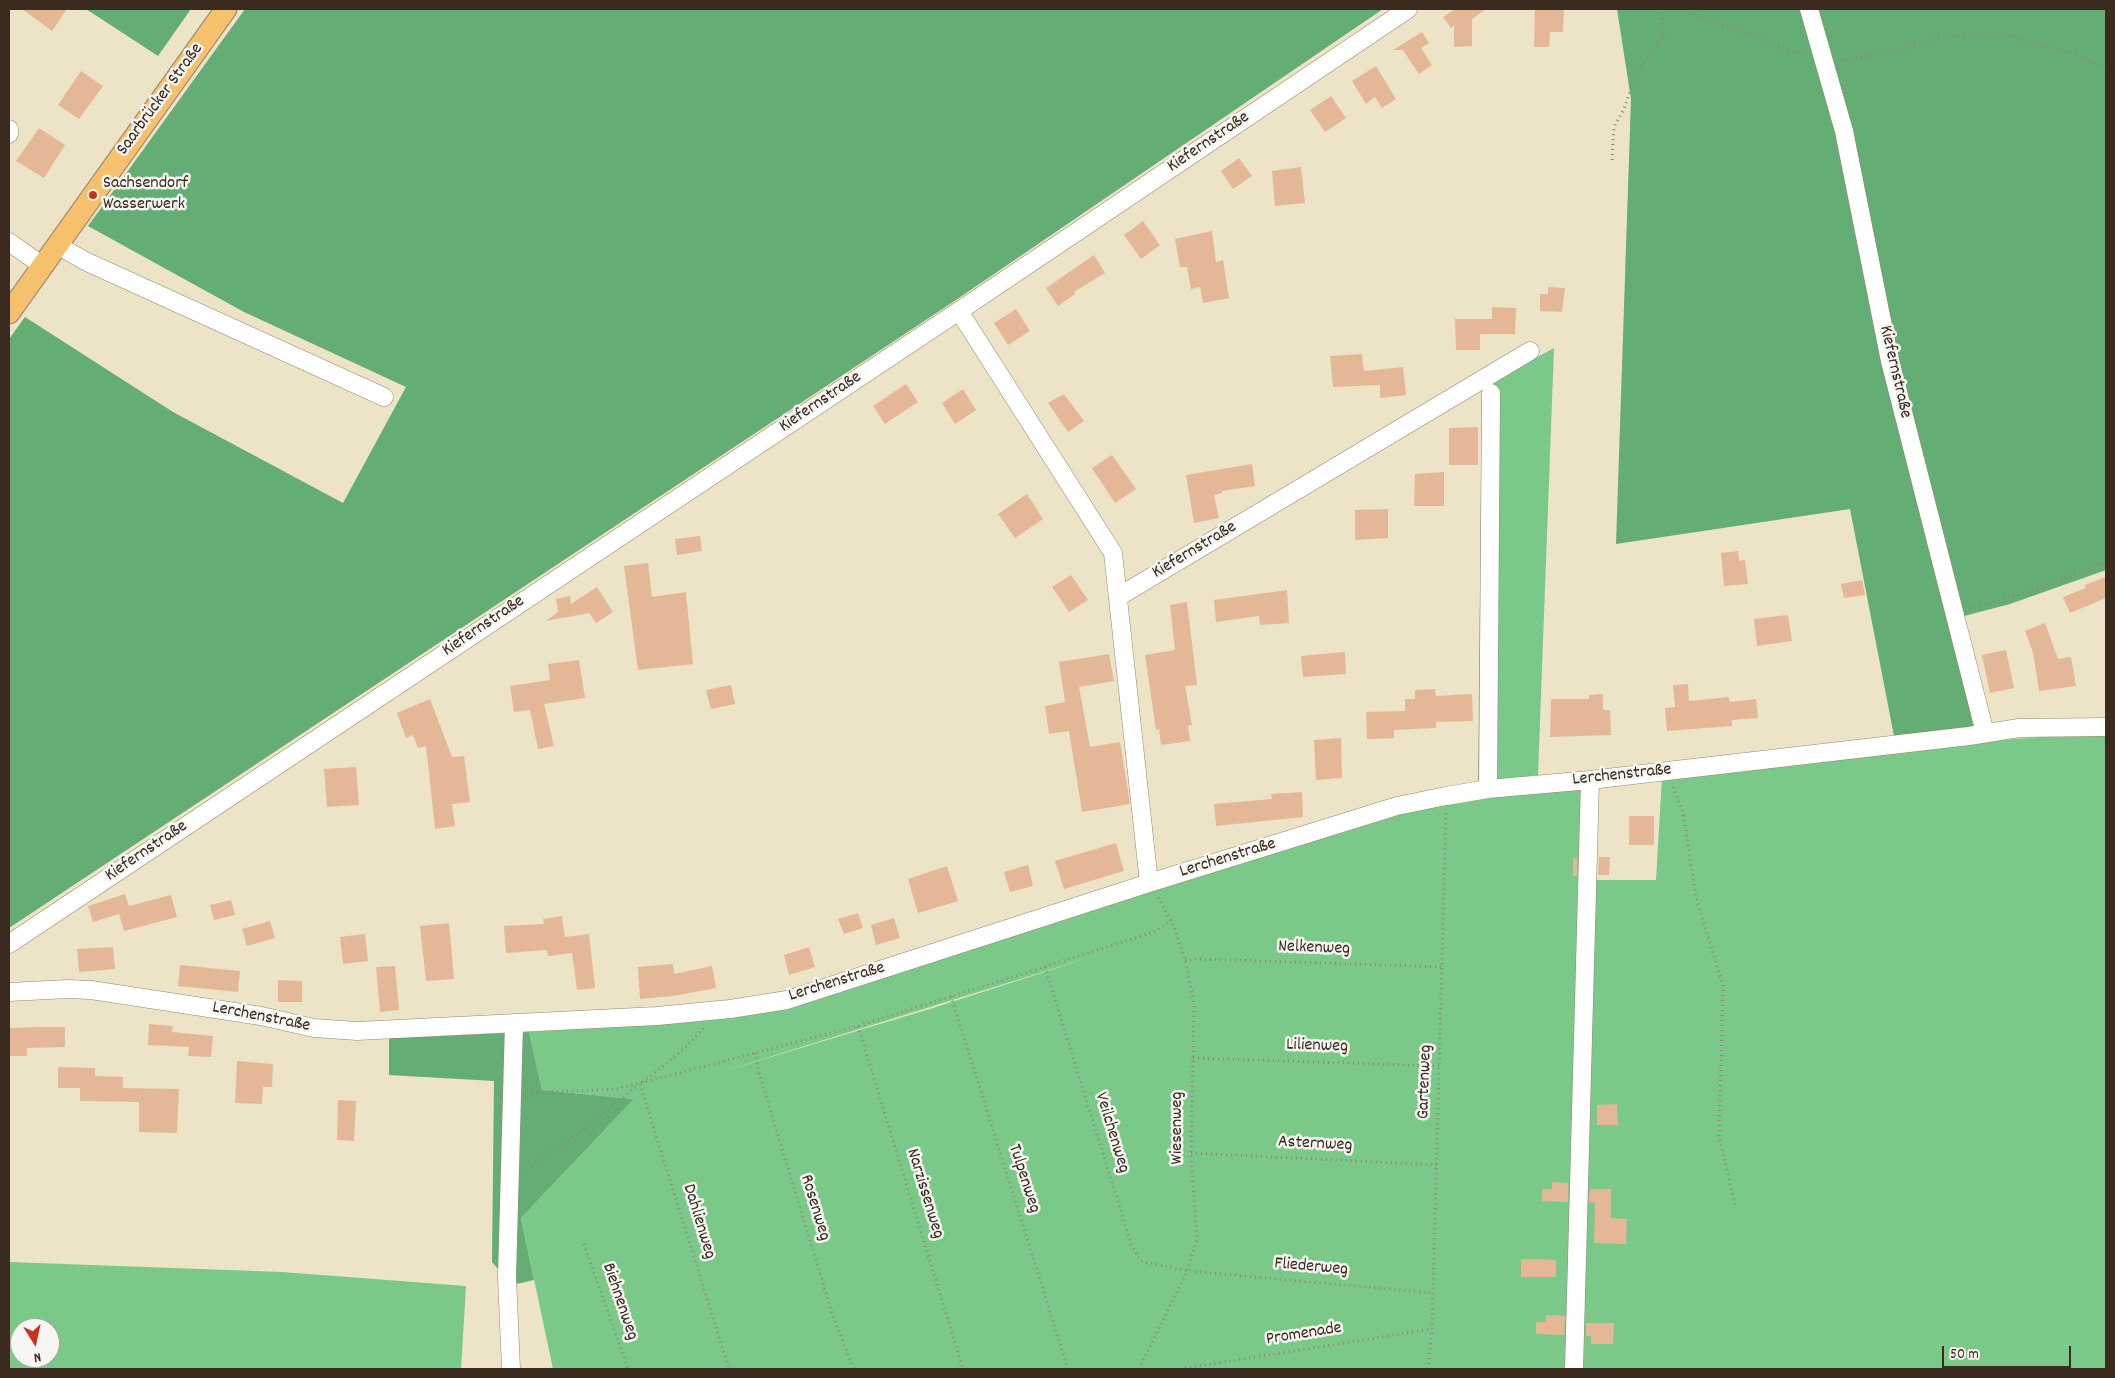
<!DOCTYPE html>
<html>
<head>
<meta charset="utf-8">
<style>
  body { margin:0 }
  #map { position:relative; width:2115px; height:1378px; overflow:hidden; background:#ede3c6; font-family:Dekko,sans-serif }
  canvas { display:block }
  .frame { position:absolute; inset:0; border:10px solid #3b2a1e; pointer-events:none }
  .north { position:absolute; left:10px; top:1318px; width:50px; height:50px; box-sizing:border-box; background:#f6f6f2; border:1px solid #aba49d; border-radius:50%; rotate:170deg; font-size:14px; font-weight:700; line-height:20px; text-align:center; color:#3b2a1e }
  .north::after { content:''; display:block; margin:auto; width:18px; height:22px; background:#c8321e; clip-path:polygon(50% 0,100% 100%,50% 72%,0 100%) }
  .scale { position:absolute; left:1942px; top:1346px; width:129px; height:22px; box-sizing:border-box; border:2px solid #3b2a1e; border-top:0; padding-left:6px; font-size:15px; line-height:18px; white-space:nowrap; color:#3b2a1e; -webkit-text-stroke:4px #f6f6f2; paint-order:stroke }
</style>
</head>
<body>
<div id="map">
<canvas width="2115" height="1378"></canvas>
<div class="frame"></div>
<div class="north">N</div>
<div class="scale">50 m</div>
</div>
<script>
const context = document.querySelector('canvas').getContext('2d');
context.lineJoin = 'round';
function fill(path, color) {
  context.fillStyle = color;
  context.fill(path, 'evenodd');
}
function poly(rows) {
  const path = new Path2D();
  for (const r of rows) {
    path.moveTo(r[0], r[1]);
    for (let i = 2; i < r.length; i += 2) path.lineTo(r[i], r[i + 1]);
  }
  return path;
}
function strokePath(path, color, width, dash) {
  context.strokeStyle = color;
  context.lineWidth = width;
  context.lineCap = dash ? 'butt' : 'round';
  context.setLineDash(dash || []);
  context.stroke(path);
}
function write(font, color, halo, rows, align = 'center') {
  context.font = font + ' Dekko,sans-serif';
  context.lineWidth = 5;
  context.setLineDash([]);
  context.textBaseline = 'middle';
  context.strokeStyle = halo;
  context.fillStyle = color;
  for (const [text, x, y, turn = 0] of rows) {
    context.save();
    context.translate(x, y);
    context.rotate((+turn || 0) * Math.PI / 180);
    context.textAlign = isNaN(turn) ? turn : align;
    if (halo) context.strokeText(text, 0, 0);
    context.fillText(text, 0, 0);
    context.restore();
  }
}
const green = poly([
  [1554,348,1538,775,1478,783,1482,387],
  [2086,734,2106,734,2106,1369,553,1369,521,1218,634,1099,542,1090,529,1032,701,1021,786,1006,1395,814,1454,799,1596,783,1597,880,1656,880,1662,777,1985,741],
  [1091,957,936,1007,718,1073],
  [9,1262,282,1272,466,1286,461,1369,9,1369],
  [20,1328,50,1328,50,1358,20,1358]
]);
const forest = poly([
  [86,9,191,9,158,56],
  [245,9,1383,9,950,304,9,928,9,339,25,317,173,412,343,503,406,387,244,312,88,226],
  [1617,9,2106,9,2106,570,2010,604,1949,620,1978,728,1894,736,1850,509,1616,544,1631,99],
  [529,1032,542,1090,634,1099,521,1218,534,1280,512,1285,492,1262,494,1081,389,1075,389,1038]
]);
const building = poly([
  [22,9,67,9,52,31],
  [1455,9,1486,9,1472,19,1472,46,1454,47,1454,25,1451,28,1443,17],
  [1535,9,1564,9,1563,32,1550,32,1549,47,1534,47],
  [1422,32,1429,43,1421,48,1432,65,1419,74,1403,50,1393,50],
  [1376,66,1396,99,1382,108,1375,97,1366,104,1352,81],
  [81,71,103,86,79,119,58,105],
  [1331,96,1346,118,1325,132,1310,110],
  [39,128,65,145,44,178,16,161],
  [1239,158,1252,176,1233,189,1221,171],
  [1301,167,1305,203,1275,206,1272,171],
  [1143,221,1160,245,1141,259,1124,235],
  [1212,231,1216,262,1223,260,1229,298,1203,303,1200,287,1191,289,1187,267,1180,267,1175,239],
  [1094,255,1105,273,1074,292,1075,294,1058,306,1046,288],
  [1548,287,1565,288,1562,312,1540,311,1540,294,1548,294],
  [1492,307,1516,308,1515,334,1480,334,1480,350,1456,350,1455,319,1492,319],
  [1016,309,1030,331,1008,345,994,323],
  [1362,354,1364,371,1403,367,1406,395,1380,398,1380,385,1333,387,1330,356],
  [906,384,918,402,885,424,873,406],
  [963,389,976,410,955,424,942,403],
  [1064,394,1084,421,1068,432,1048,403],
  [1478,427,1478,465,1449,465,1449,428],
  [1112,455,1136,489,1115,503,1092,468],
  [1252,464,1255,486,1222,491,1222,493,1214,495,1219,518,1194,523,1186,475],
  [1444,472,1444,506,1414,506,1415,474],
  [1027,494,1043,519,1015,538,998,514],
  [1388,509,1388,538,1355,540,1355,510],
  [700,536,702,551,677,555,675,539],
  [1738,551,1739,561,1745,560,1748,584,1724,586,1721,553],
  [648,563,652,597,686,592,693,664,638,670,624,566],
  [1071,575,1088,600,1069,612,1052,587],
  [2106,577,2106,598,2070,613,2063,597,2086,588,2085,585],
  [1862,580,1865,595,1844,598,1841,584],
  [597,587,613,612,596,623,589,613,546,621,558,612,556,599,570,596,571,604],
  [1287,590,1289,623,1260,625,1259,616,1216,622,1214,600],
  [1187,602,1197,685,1185,686,1192,725,1188,726,1190,741,1161,745,1159,729,1156,730,1145,655,1175,650,1170,605],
  [1788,615,1792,641,1757,646,1754,619],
  [2045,623,2058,659,2071,657,2076,686,2039,691,2033,652,2025,631],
  [2006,650,2014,688,1990,693,1982,655],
  [1345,652,1346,674,1303,677,1301,656],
  [1109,654,1114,681,1079,687,1090,747,1120,742,1130,804,1082,812,1069,731,1049,734,1045,706,1065,702,1059,662],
  [579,660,585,698,544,704,554,746,538,749,530,710,514,712,510,686,550,680,548,664],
  [1688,684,1689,701,1729,697,1730,702,1756,699,1758,718,1732,720,1732,726,1667,731,1665,708,1675,707,1673,685],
  [731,685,735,704,711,709,706,690],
  [1435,689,1436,696,1472,694,1473,721,1436,722,1436,728,1394,730,1394,738,1367,739,1366,712,1405,711,1405,699,1415,699,1415,690],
  [1603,694,1603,710,1610,710,1611,735,1550,737,1551,699,1589,699,1589,695],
  [430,699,452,757,464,756,470,802,452,804,455,826,435,829,426,746,418,748,413,735,406,738,397,713],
  [1341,738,1342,778,1316,780,1314,740],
  [356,767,359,805,327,807,324,769],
  [1302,792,1303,817,1216,826,1214,804,1272,799,1271,794],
  [1629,816,1654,816,1654,845,1629,845],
  [1116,843,1124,871,1064,889,1055,861],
  [1599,857,1610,857,1609,875,1598,875],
  [1573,858,1577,858,1577,876,1573,876],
  [1028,865,1033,886,1010,892,1004,872],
  [947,866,958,901,918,913,908,879],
  [125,894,129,906,171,895,177,917,124,931,119,914,93,922,88,906],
  [231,900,235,915,214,920,210,905],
  [858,913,863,928,844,934,838,919],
  [562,916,565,937,589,934,595,988,577,990,572,953,548,956,547,950,506,953,504,926,544,924,543,919],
  [894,918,900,938,876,945,871,925],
  [270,921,275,938,247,946,242,929],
  [449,923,454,979,426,981,420,926],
  [365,934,368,961,343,964,340,937],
  [113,947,115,969,79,972,77,949],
  [809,947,815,967,789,975,784,955],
  [673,964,674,974,712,966,716,988,673,996,640,999,638,967],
  [180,965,240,971,238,992,178,986],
  [395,966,399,1010,380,1012,376,967],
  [278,980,302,981,302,1002,278,1002],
  [149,1024,173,1026,172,1032,213,1036,211,1057,188,1056,189,1047,148,1045],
  [41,1027,65,1027,65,1047,27,1048,27,1056,9,1056,9,1028],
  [237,1061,273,1064,272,1087,263,1087,262,1104,235,1103],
  [58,1067,95,1068,95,1076,123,1077,123,1088,179,1089,177,1133,139,1132,139,1102,80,1101,80,1088,58,1088],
  [338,1100,356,1101,354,1141,337,1140],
  [1617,1104,1618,1125,1597,1125,1597,1105],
  [1552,1182,1568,1183,1568,1202,1542,1201,1542,1189,1552,1189],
  [1590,1189,1611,1189,1611,1218,1627,1219,1626,1244,1594,1243,1595,1203,1589,1202],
  [1521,1259,1556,1260,1556,1277,1521,1277],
  [1546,1315,1565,1316,1564,1335,1536,1334,1536,1322,1546,1322],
  [1586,1323,1614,1323,1613,1344,1591,1344,1591,1336,1586,1336]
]);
const path = poly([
  [1680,9,1806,56],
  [1841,60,1884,54,1949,36,2003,34,2075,54,2106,68],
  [1612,160,1614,127,1624,109,1637,71,1654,50,1664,34,1661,9],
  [1970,609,2034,590,2106,562],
  [1673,787,1683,812,1696,897,1723,986,1719,1136,1735,1205],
  [1185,960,1201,959,1443,967],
  [1045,967,1131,1244,1141,1261,1187,1271,1434,1293],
  [951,996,1068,1369],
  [858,1026,963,1369],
  [755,1053,759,1073,834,1319,854,1369],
  [1193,1058,1440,1066],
  [643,1082,684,1049,704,1028],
  [640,1084,729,1369],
  [527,1093,617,1089,858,1026,1154,932,1171,920],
  [1191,1153,1437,1165],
  [527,1169,581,1132,638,1085],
  [584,1244,628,1369],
  [1139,1369,1187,1271,1197,1239,1191,1153,1194,1004,1185,960,1174,927,1158,897],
  [1180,1369,1432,1329],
  [1428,1369,1432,1329,1446,813]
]);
const minor = poly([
  [1809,9,1844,131,1890,361,1985,733],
  [9,129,9,134],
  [9,242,43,266],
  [57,245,85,261,384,397],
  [959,311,1113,553,1149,883],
  [1118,597,1530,351],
  [1488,789,1491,393],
  [9,944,959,311,1408,9],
  [9,992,68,989,91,990,261,1016,314,1028,357,1031,657,1016,730,1009,787,1000,1149,883,1397,806,1446,796,1488,789,1590,780,1969,736,2019,728,2106,727],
  [511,1369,507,1277,514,1023],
  [1574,1369,1590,780]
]);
const major = poly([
  [9,313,226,9]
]);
const markers = [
  [93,195,5,"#c8321e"]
];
const streetNames = [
  ["Saarbrücker Straße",161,100,-54],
  ["Kiefernstraße",1209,143,-34],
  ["Kiefernstraße",1894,372,77],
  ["Kiefernstraße",821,403,-34],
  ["Kiefernstraße",1195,551,-31],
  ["Kiefernstraße",484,627,-34],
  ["Lerchenstraße",1622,776,-6],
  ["Kiefernstraße",147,852,-34],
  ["Lerchenstraße",1228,859,-17],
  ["Nelkenweg",1314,949,2],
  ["Lerchenstraße",837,983,-17],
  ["Lerchenstraße",261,1018,11],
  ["Lilienweg",1317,1047,2],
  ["Gartenweg",1426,1082,-88],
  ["Wiesenweg",1179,1128,-90],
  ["Veilchenweg",1111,1133,73],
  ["Asternweg",1315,1145,3],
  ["Tulpenweg",1023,1179,72],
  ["Narzissenweg",924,1194,73],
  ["Rosenweg",814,1208,73],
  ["Dahlienweg",698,1222,73],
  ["Fliederweg",1311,1268,5],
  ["Biehnenweg",619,1302,71],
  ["Promenade",1304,1335,-9]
];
const poiNames = [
  ["Sachsendorf",103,185],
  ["Wasserwerk",103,206]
];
fill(green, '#7bc989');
fill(forest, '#64ad75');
fill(building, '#e4b897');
strokePath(minor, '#948672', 19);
strokePath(major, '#948672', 23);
strokePath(path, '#948672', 3, [1, 4]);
strokePath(minor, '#fff', 18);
strokePath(major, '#f7c06c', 21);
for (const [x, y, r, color] of markers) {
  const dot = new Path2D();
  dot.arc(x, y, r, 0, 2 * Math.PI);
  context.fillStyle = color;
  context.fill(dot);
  strokePath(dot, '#f6f6f2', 2);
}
write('18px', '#3b2a1e', '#f6f6f2', streetNames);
write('18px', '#3b2a1e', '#f6f6f2', poiNames, 'left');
</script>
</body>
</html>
